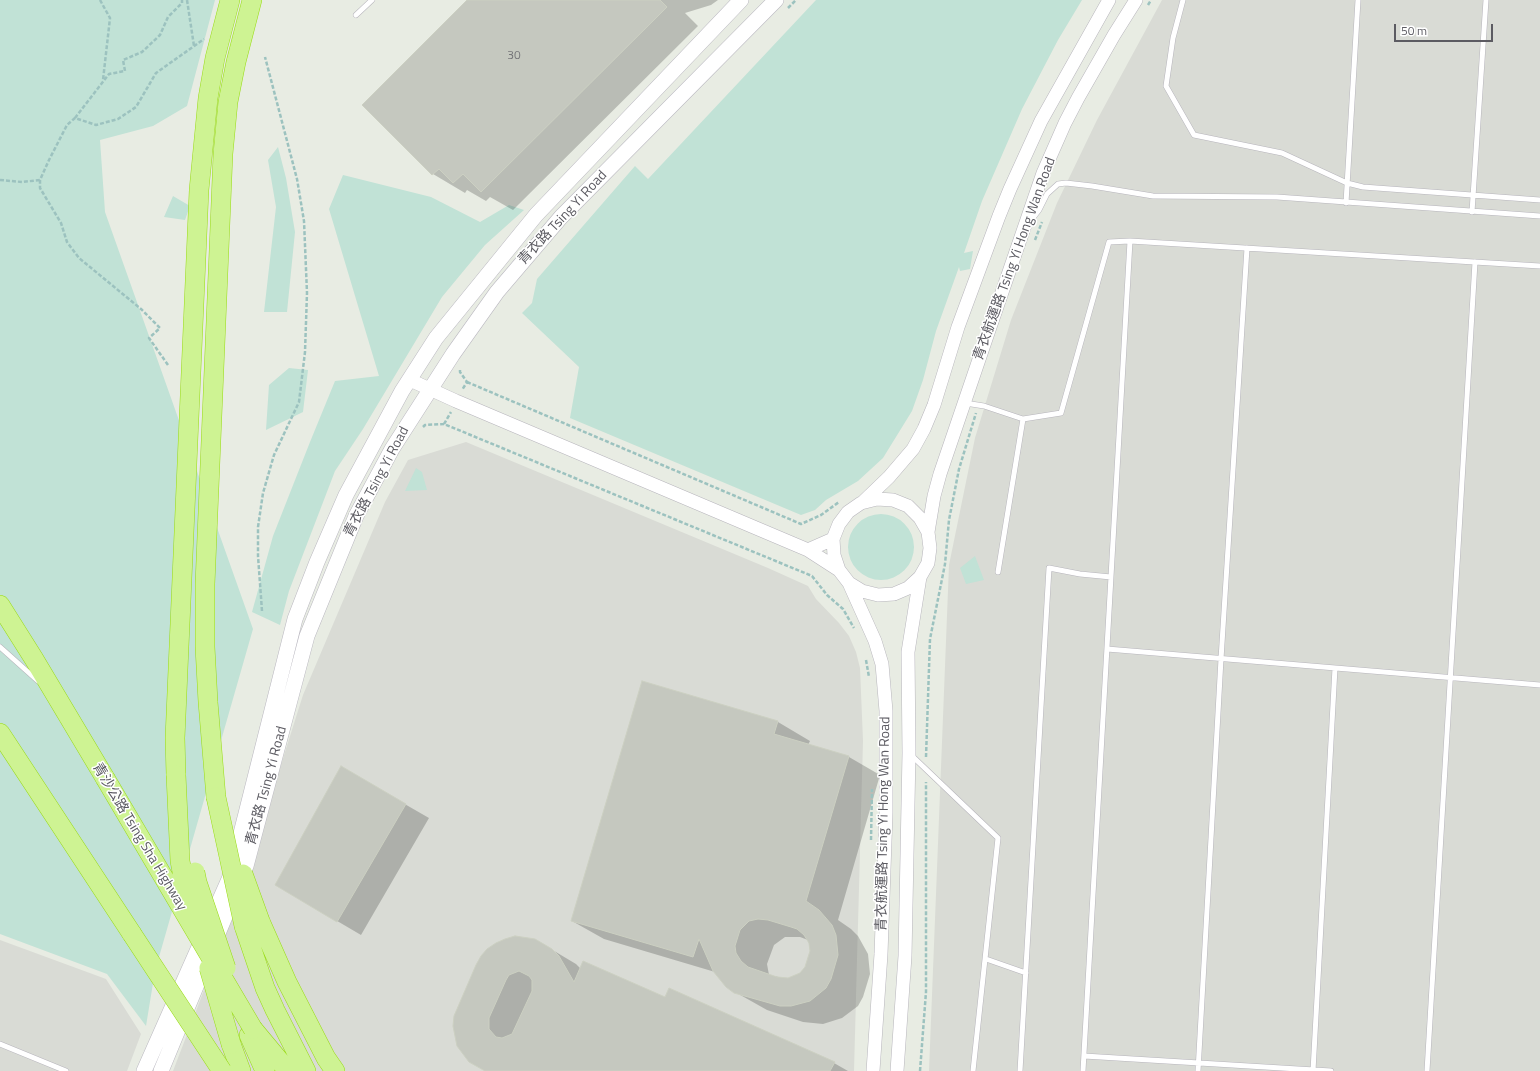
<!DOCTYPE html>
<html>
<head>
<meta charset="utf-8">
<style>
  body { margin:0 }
  #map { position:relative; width:1540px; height:1071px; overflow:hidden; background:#e8ece3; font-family:"Titillium Web",sans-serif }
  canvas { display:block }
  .scale { position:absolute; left:1394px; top:24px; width:99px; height:18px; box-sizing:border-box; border:2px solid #5c5b62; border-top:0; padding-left:5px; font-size:12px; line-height:14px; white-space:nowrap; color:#5c5b62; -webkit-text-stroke:3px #fff; paint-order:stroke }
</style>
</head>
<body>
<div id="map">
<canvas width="1540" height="1071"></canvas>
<div class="scale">50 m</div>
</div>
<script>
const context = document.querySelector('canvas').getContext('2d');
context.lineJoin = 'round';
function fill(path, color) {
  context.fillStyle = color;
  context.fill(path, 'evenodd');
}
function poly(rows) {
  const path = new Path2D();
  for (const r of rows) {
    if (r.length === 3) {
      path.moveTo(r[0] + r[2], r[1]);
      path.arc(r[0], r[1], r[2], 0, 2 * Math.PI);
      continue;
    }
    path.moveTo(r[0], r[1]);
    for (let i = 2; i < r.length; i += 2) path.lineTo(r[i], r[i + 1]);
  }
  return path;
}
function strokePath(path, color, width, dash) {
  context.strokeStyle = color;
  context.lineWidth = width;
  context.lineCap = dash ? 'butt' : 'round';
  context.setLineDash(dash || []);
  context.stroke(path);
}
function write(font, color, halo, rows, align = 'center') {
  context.font = font + ' "Titillium Web","Noto Sans TC",sans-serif';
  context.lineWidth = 3;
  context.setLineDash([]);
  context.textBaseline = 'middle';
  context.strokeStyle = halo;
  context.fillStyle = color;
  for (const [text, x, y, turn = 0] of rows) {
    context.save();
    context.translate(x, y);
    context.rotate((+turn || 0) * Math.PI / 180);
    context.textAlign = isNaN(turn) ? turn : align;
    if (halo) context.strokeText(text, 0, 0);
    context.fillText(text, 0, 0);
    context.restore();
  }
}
const industrial = poly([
  [1162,0,1540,0,1540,1071,929,1071,949,565,975,438,1011,320,1057,203,1097,120],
  [466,442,768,568,808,586,816,599,839,623,849,636,856,652,860,668,863,741,854,1071,173,1071,237,904,303,695,385,502,408,460],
  [0,940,106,979,141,1034,127,1071,0,1071]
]);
const green = poly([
  [0,0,215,0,187,106,153,126,100,140,105,212,253,629,155,971,146,1026,107,974,0,934],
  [816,0,1082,0,1058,40,1022,109,982,201,964,253,973,251,970,269,960,271,959,267,936,331,923,380,912,411,883,458,858,481,826,500,815,510,801,515,570,418,579,367,522,313,532,303,537,279,635,166,648,179],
  [278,147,286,178,295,232,287,312,264,312,276,207,268,160],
  [343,175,431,197,480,222,509,205,524,210,485,245,442,297,363,429,335,471,289,591,280,625,252,612,273,536,310,442,335,381,379,376,329,209],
  [173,196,190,206,185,220,164,217],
  [289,368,308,370,303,412,266,430,269,385],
  [416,468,422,472,427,490,405,491],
  [881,547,33],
  [975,556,984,580,966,584,960,568]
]);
const shadow = poly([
  [469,0,718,0,711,5,685,13,698,26,513,210,490,197,486,201,467,190,465,193,433,174,363,105],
  [643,682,778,722,810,741,808,745,849,757,880,775,838,920,851,929,858,936,868,954,870,974,863,997,858,1006,842,1018,823,1024,803,1022,767,1010,735,992,715,972,604,939,572,921],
  [785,937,800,937,808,940,811,951,806,967,797,976,788,979,769,975,767,964,774,945],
  [342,768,429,818,361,935,276,885],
  [534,939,576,964,581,969,665,999,834,1063,848,1071,485,1071,458,1045]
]);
const building = poly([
  [467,0,660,0,667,7,481,192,463,174,453,183,439,169,432,175,362,105,467,0],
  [642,681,778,721,774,734,849,756,806,901,819,910,832,925,836,935,838,955,831,979,826,988,810,1001,791,1006,780,1006,734,993,726,987,713,971,699,939,693,957,571,921,642,681],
  [758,919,768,920,791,927,797,929,804,935,809,943,810,951,805,967,800,973,788,978,777,977,748,967,741,961,736,953,735,946,740,930,749,921,758,919],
  [341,766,406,804,337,922,275,885,341,766],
  [515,936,535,939,552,949,559,956,574,982,583,961,665,997,669,988,835,1062,830,1071,485,1071,469,1062,457,1046,453,1026,454,1016,476,965,481,956,487,949,496,943,505,939,515,936],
  [519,971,529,976,532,980,532,991,512,1034,502,1038,496,1037,489,1029,489,1018,506,980,509,975,519,971]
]);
const path = poly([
  [100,0,110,18,103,80],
  [187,0,194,46],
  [1148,5,1151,0],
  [788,8,796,0],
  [75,118,109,74,125,71,123,60,142,52,160,35,168,17,182,3,182,0],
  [0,180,22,182,40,180],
  [1035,240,1042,222],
  [168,365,149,338,160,328,141,309,79,258,67,242,61,223,40,188,40,180,49,160,67,125,75,118,96,125,118,119,136,107,156,73,204,39],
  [460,370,460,372,467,382,462,390],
  [467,382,801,524,821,515,839,502],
  [444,424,451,412],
  [423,427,425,425,444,424,812,576,827,595,843,609,854,628],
  [262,611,258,556,258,527,263,493,274,455,299,402,305,352,307,293,304,221,297,179,265,57],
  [866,660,869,677],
  [926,757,930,639,945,564,949,520,959,469,976,413],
  [871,840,872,789],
  [920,1071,926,992,926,782]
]);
const service = poly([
  [1183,0,1173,38,1166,86,1194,135,1282,153,1347,183,1363,187,1540,200],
  [356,15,372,0],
  [1346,203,1358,0],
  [1472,212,1486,0],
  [1032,219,1039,210,1047,194,1058,184,1066,183,1092,186,1153,196,1277,197,1540,216],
  [965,403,984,406,1023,419,998,572],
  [1023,419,1061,413,1109,242,1130,241],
  [0,647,38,681],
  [1107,649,1540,685],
  [911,755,998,838,973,1071],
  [986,959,1026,973],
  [0,1044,66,1071],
  [1084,1056,1331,1071],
  [1020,1071,1049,568,1080,574,1111,577],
  [1083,1071,1130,241,1540,266],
  [1198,1071,1221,659,1247,248],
  [1313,1071,1335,668],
  [1427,1071,1475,262]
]);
const tertiary = poly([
  [410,380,456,401,808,550,839,570,849,583,862,591,878,595,894,594,908,588,920,577,928,563,930,548,928,532,920,518,908,506,893,500,877,499,861,503,848,512,839,524,833,539,834,555,839,570],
  [863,502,889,477,913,449,924,429,934,405,958,327,999,216,1010,189,1041,121,1109,0],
  [928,532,934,496,940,474,987,336,1043,173,1065,123,1078,98,1114,35,1136,0],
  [808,550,833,539],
  [849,583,875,641,882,664,886,711,886,813,881,954,873,1071],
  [897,1071,905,956,909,753,908,652,920,577]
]);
const secondary = poly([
  [144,1071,230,877,295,619,317,562,346,495,402,391,436,338,536,215,741,0],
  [161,1071,246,866,307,636,356,516,392,449,453,354,497,292,561,217,776,0]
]);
const motorway = poly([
  [0,605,34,659,105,778],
  [0,733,132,934],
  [176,775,175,738,199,190,208,98,215,58,230,0],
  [216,797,208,702,205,647,205,584,223,154,228,102,236,62,252,0],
  [260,921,287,982,326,1058,335,1071],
  [244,926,265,988,275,1010,306,1071],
  [253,1029,288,1071],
  [249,1035,265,1071],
  [231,1044,241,1071]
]);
const motorwayBridge = poly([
  [176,775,180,861,184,882,193,914],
  [105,778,253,1029],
  [216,797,244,926],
  [195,872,197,882,226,968],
  [243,874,260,921],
  [132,934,222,1071],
  [209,968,231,1044]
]);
const numberNames = [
  ["30",514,56]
];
const streetNames = [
  ["青衣路 Tsing Yi Road",563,218,-47],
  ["青衣航運路 Tsing Yi Hong Wan Road",1015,259,-70],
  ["青衣路 Tsing Yi Road",377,482,-62],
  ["青衣路 Tsing Yi Road",267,786,-75],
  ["青衣航運路 Tsing Yi Hong Wan Road",884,824,-89],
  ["青沙公路 Tsing Sha Highway",139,837,59]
];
fill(industrial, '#d9dbd5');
fill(green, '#c1e2d6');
fill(shadow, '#0003');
fill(building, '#c5c8bf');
strokePath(building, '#ccd0c2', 1);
strokePath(service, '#b7b5bc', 6);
strokePath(tertiary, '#b7b5bc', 14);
strokePath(secondary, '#bab8c0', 16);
strokePath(motorway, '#99db14', 20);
strokePath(path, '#9cc2bf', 2.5, [4, 2]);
strokePath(service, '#fff', 5);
strokePath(tertiary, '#fff', 13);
strokePath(secondary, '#fff', 15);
strokePath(motorway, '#cef393', 19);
strokePath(motorwayBridge, '#99db14', 20, []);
strokePath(motorwayBridge, '#cef393', 19);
write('12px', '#767679', null, numberNames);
write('14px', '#5c5b62', '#fff', streetNames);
</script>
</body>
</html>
